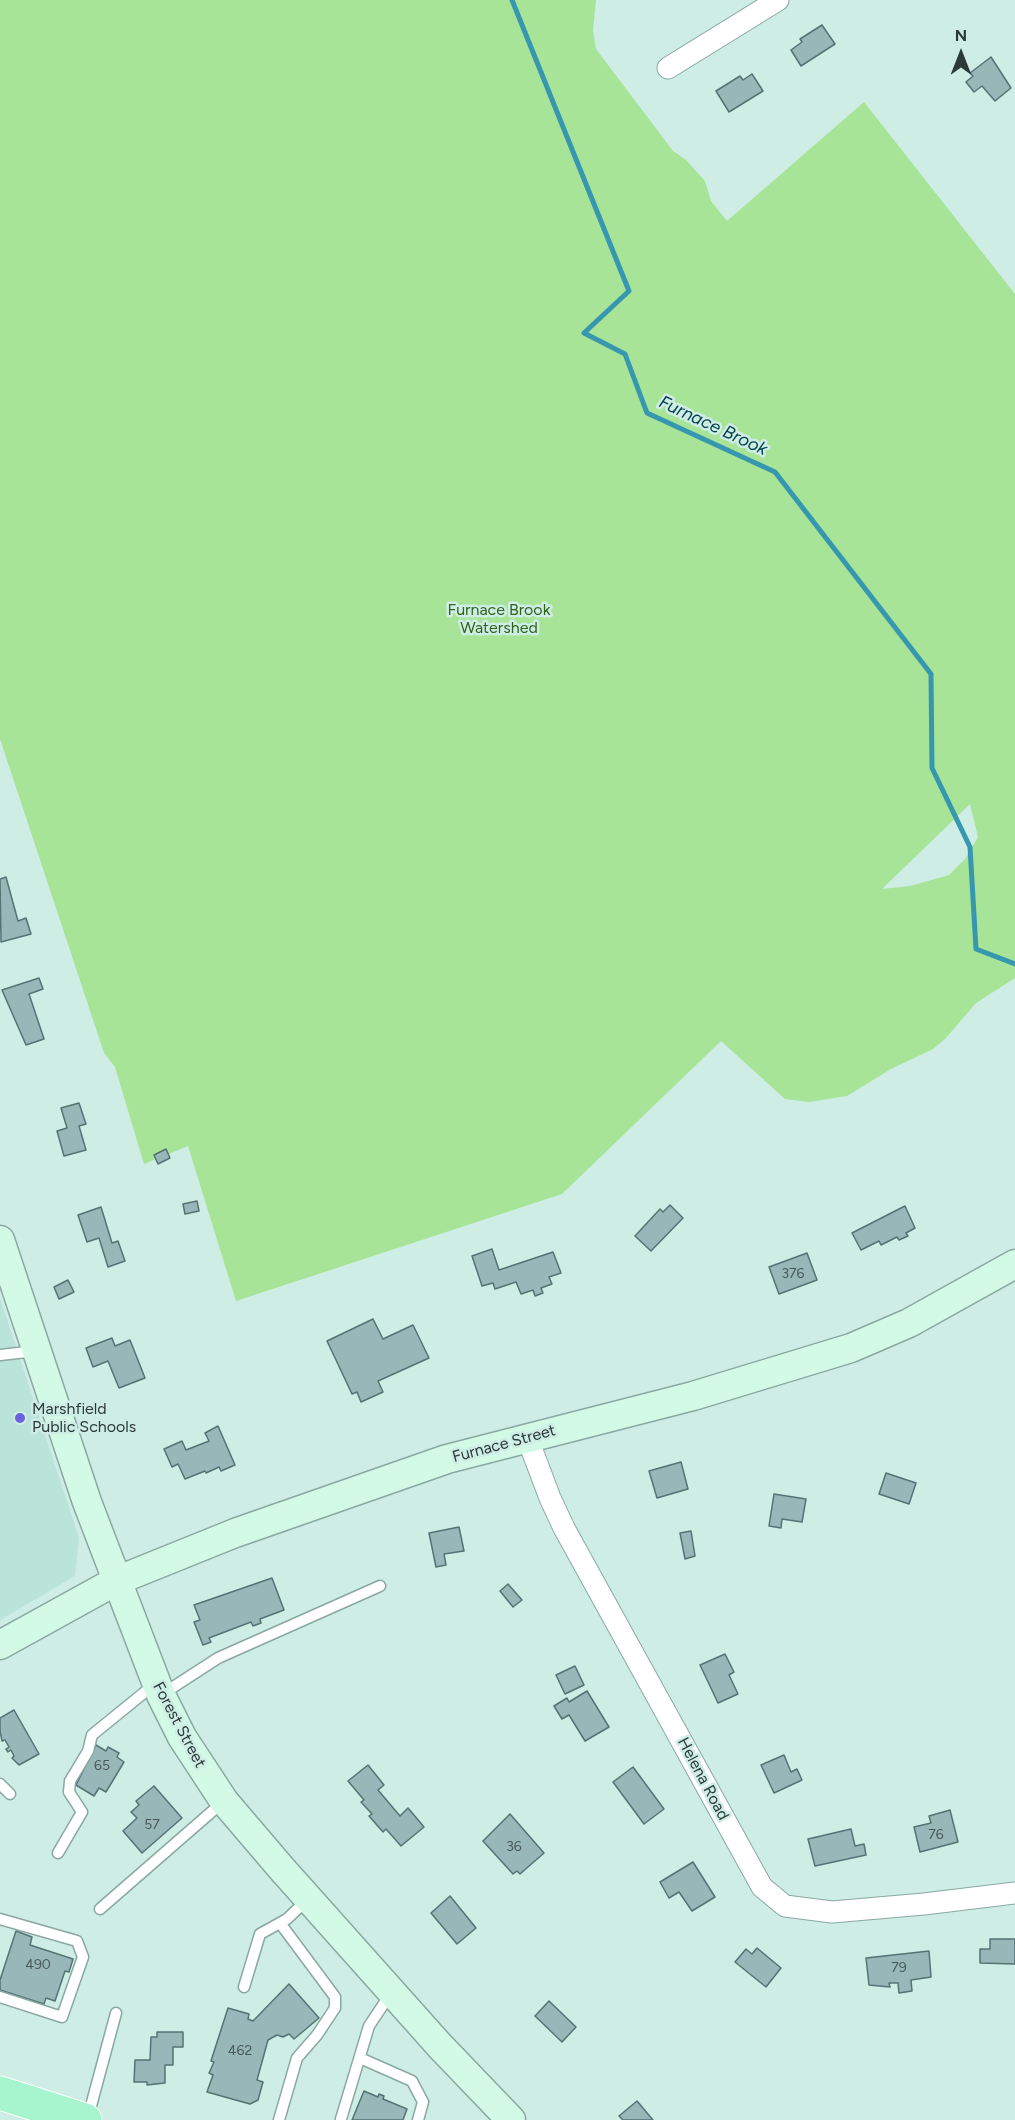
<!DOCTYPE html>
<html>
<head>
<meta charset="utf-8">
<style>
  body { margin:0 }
  #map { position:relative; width:1015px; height:2120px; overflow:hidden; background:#cdede5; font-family:Figtree,sans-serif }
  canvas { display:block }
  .north { position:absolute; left:931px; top:24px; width:60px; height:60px; -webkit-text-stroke:4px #cdede5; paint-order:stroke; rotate:0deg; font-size:16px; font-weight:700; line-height:24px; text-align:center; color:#2d3a37 }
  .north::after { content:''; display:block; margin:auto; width:21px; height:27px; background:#2d3a37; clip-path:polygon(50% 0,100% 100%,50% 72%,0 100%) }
</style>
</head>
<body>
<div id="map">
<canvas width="1015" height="2120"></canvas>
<div class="north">N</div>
</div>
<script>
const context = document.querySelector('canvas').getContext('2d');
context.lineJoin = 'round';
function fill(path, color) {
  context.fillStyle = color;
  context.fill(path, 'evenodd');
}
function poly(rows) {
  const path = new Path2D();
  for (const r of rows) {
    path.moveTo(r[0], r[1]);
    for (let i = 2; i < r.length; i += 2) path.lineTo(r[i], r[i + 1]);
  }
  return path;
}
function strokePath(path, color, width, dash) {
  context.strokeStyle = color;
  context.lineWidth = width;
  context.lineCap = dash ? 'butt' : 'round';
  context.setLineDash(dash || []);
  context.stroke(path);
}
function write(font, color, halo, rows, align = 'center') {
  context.font = font + ' Figtree,sans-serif';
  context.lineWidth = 5;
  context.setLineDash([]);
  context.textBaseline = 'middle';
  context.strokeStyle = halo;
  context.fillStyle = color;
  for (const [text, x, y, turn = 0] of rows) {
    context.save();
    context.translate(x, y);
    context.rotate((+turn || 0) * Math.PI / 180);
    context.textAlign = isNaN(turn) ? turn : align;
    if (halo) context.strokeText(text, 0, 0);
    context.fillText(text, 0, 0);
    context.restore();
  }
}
const built = poly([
  [0,1298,79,1538,75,1576,0,1620]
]);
const green = poly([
  [0,0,596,0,593,31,596,49,673,151,686,160,705,181,711,201,727,221,864,102,1015,294,1015,978,976,1003,945,1039,933,1049,891,1069,847,1096,809,1102,785,1099,721,1041,562,1194,236,1301,188,1146,144,1164,115,1067,104,1053,0,739],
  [970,804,978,837,965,859,949,875,910,886,882,889]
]);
const stream = poly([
  [512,0,629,291,584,333,625,354,647,413,775,472,931,674,932,768,970,847,976,949,1015,964]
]);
const building = poly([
  [822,25,835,44,801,66,791,50,802,42,800,39,822,25],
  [991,57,1011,88,995,101,982,86,974,92,966,82,973,76,970,73,991,57],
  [752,74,763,91,729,112,716,91,740,76,743,80,752,74],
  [6,877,18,921,26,918,31,934,1,942,0,879,6,877],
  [39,978,43,989,29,994,44,1039,26,1045,2,990,39,978],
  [79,1103,86,1124,79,1126,86,1150,64,1156,57,1131,67,1128,61,1108,79,1103],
  [166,1149,170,1158,158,1164,154,1155,166,1149],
  [197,1201,199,1211,185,1214,183,1204,197,1201],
  [670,1205,683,1218,651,1251,635,1236,660,1209,663,1212,670,1205],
  [905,1206,915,1228,906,1233,908,1236,899,1240,897,1237,881,1245,879,1241,861,1250,852,1233,905,1206],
  [101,1207,112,1243,118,1241,125,1261,108,1267,99,1238,87,1242,78,1215,101,1207],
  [492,1249,499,1270,553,1252,561,1273,549,1277,552,1284,541,1288,543,1293,535,1296,533,1290,521,1294,516,1282,495,1289,493,1283,482,1286,472,1256,492,1249],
  [807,1253,817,1280,779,1294,769,1267,807,1253],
  [68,1280,74,1292,59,1299,54,1287,68,1280],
  [373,1319,383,1339,413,1325,429,1358,378,1381,383,1392,361,1402,357,1392,352,1394,327,1341,373,1319],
  [112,1338,115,1346,130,1340,145,1378,119,1388,108,1361,93,1367,86,1348,112,1338],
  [218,1426,235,1465,221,1471,219,1467,206,1473,205,1471,185,1479,178,1464,172,1467,164,1449,182,1441,186,1450,209,1441,205,1433,218,1426],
  [681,1462,688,1489,657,1498,649,1471,681,1462],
  [886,1473,916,1483,909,1504,879,1494,886,1473],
  [774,1494,806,1499,802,1522,782,1519,781,1528,769,1526,774,1494],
  [459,1527,464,1551,444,1554,446,1565,436,1567,429,1533,459,1527],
  [691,1531,695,1556,685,1559,680,1533,691,1531],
  [272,1578,284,1610,260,1619,261,1623,253,1626,251,1622,209,1638,211,1642,203,1645,194,1622,200,1620,194,1605,272,1578],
  [508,1584,522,1600,513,1607,500,1591,508,1584],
  [725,1654,734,1672,729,1675,738,1694,718,1703,700,1665,725,1654],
  [575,1666,584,1685,565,1694,556,1675,575,1666],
  [587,1691,609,1727,585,1741,569,1715,562,1719,554,1706,567,1698,569,1702,587,1691],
  [14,1710,39,1754,19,1765,12,1758,14,1756,11,1750,8,1752,6,1749,9,1747,5,1740,2,1741,0,1731,0,1718,14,1710],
  [96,1745,106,1751,108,1747,119,1753,117,1757,124,1762,106,1792,99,1788,94,1796,76,1785,96,1745],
  [784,1755,791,1772,797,1769,802,1780,774,1793,761,1765,784,1755],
  [368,1765,384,1785,378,1790,400,1816,408,1808,424,1827,401,1846,386,1829,383,1832,369,1816,372,1814,361,1802,364,1800,348,1781,368,1765],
  [633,1767,664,1809,644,1824,613,1782,633,1767],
  [154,1786,182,1818,142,1853,123,1831,137,1818,131,1812,139,1805,136,1801,154,1786],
  [950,1810,958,1842,920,1852,914,1827,931,1823,929,1816,950,1810],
  [510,1814,544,1853,520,1874,517,1871,513,1874,483,1841,510,1814],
  [851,1829,855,1846,864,1844,866,1855,815,1866,808,1839,851,1829],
  [693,1862,715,1897,692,1911,679,1892,669,1898,660,1882,693,1862],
  [450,1896,476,1928,457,1944,431,1913,450,1896],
  [16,1931,32,1937,30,1945,73,1959,69,1972,65,1971,55,2001,46,1998,44,2004,0,1990,0,1980,16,1931],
  [990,1939,1015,1939,1015,1964,980,1963,980,1949,990,1949,990,1939],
  [757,1948,781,1968,766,1987,735,1962,746,1949,752,1954,757,1948],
  [929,1951,931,1977,911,1980,912,1991,899,1993,898,1983,889,1983,890,1987,869,1985,866,1958,929,1951],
  [289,1984,319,2018,294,2039,289,2034,283,2037,277,2035,268,2040,257,2080,263,2082,258,2100,250,2104,207,2092,213,2075,209,2073,214,2062,211,2061,228,2008,249,2014,248,2019,253,2021,289,1984],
  [549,2001,576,2027,562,2042,535,2016,549,2001],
  [157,2032,183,2032,183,2047,173,2047,173,2065,165,2065,165,2083,147,2085,147,2082,134,2082,135,2060,150,2060,151,2037,157,2037,157,2032],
  [364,2091,378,2097,379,2094,384,2096,383,2099,407,2109,403,2120,352,2120,364,2091],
  [637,2101,653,2120,623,2120,619,2116,637,2101]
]);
const lane = poly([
  [0,1355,35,1351],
  [161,1695,218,1658,380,1586],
  [0,1784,10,1794],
  [58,1853,82,1812,69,1792,70,1781,88,1751,92,1735,156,1683],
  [100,1909,224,1801],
  [0,1919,77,1941,83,1957,62,2017,0,1997],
  [244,1987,260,1934,287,1919,308,1899],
  [360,2058,412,2081,423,2102,418,2120],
  [88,2117,116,2013],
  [341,2119,369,2026,391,1993],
  [279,2120,297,2058,317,2035,335,2008,335,1997,280,1923]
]);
const street = poly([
  [668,68,778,0],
  [527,1437,550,1498,564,1528,762,1887,785,1906,832,1912,924,1904,1015,1893]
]);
const secondary = poly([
  [0,1240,87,1502,161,1695,182,1737,224,1801,282,1869,440,2046,511,2120],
  [0,1645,116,1581,235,1533,447,1459,693,1396,851,1348,909,1323,1015,1264]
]);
const primary = poly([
  [0,2093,85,2120]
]);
const markers = [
  [20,1418,6,"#6a62dc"]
];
const numberNames = [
  ["376",793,1274],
  ["65",102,1766],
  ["57",152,1825],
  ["76",936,1835],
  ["36",514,1847],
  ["490",38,1965],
  ["79",899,1968],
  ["462",240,2051]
];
const parkNames = [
  ["Furnace Brook",499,610],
  ["Watershed",499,628]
];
const poiNames = [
  ["Marshfield",32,1409],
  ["Public Schools",32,1427]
];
const streetNames = [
  ["Furnace Street",504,1444,-15],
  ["Forest Street",179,1725,62],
  ["Helena Road",703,1779,62]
];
const waterNames = [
  ["Furnace Brook",713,426,25]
];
fill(built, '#bae3da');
fill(green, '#a8e497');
strokePath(stream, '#3697af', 5);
fill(building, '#97b7b9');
strokePath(building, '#557375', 1.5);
strokePath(lane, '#8aa8a1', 13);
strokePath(street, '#8aa8a1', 23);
strokePath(secondary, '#8aa8a1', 31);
strokePath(primary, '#fff', 35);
strokePath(lane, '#fff', 10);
strokePath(street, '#fff', 21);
strokePath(secondary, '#d3fae7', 28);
strokePath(primary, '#a7f5ce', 33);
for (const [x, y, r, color] of markers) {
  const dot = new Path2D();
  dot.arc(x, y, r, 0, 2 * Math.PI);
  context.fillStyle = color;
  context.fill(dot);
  strokePath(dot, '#cdede5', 2);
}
write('14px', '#485958', null, numberNames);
write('16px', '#2e651b', '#cdede5', parkNames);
write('16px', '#2d3a37', '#cdede5', poiNames, 'left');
write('16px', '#2d3a37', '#cdede5', streetNames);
write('italic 18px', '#033f4e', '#cdede5', waterNames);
</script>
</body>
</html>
